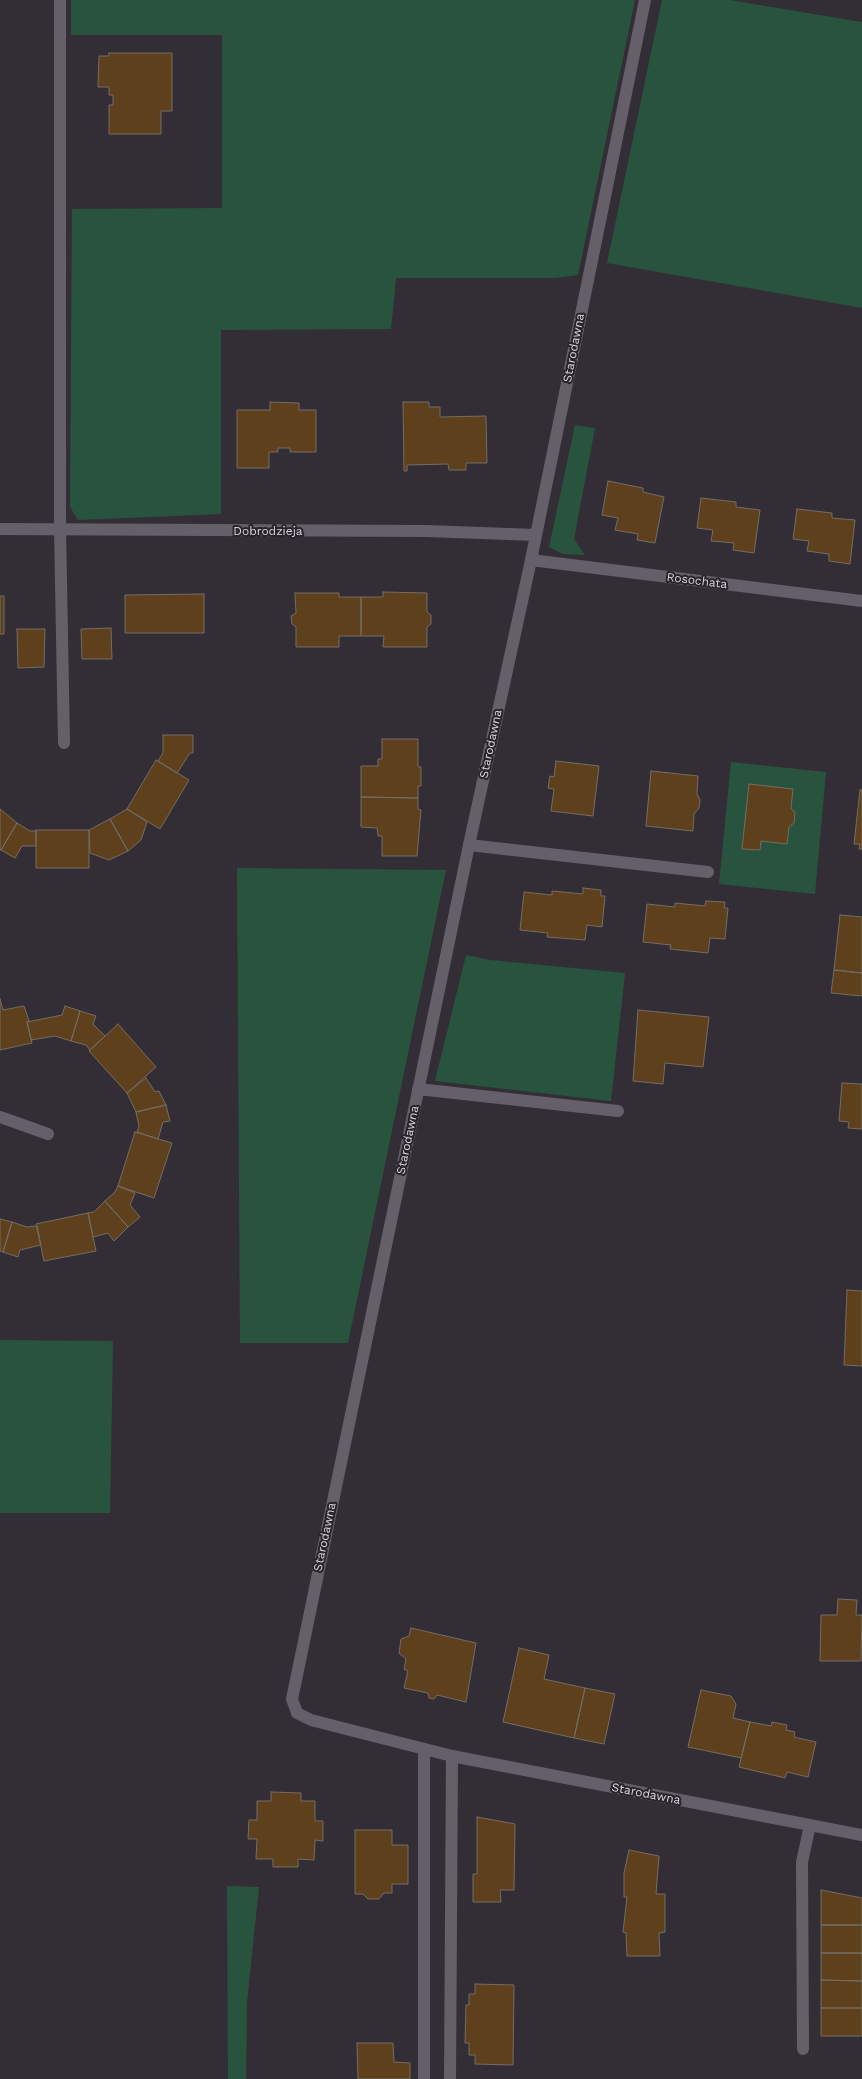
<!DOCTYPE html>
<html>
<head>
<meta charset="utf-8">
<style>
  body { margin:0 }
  canvas { display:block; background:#332e36 }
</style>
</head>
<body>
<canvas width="862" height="2079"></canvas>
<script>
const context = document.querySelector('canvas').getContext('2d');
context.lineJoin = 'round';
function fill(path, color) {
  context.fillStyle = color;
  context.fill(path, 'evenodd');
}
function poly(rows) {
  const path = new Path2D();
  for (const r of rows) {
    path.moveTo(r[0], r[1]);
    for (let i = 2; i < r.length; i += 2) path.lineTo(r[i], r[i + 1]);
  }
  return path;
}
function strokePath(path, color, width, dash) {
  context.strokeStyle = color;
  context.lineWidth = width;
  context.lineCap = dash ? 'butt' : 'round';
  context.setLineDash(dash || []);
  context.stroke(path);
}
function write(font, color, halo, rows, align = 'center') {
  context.font = font + ' "Work Sans",sans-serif';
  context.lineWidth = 4;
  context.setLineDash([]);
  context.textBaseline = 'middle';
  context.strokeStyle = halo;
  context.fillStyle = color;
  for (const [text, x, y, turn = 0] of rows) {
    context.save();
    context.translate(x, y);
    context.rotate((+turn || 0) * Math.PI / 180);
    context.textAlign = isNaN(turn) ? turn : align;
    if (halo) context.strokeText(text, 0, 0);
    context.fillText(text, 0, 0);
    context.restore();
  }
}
const green = poly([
  [71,0,635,0,578,275,555,278,396,278,391,329,221,330,221,514,78,520,70,507,72,209,222,208,222,35,71,35],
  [662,0,730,0,862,22,862,308,607,263],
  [575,425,595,428,574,539,585,555,563,554,549,547],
  [731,762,826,772,815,894,719,884],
  [237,868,446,870,348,1343,240,1343],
  [466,955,490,960,625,973,611,1101,435,1081],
  [0,1340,113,1341,110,1513,0,1513],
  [227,1886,259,1887,247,2002,246,2079,228,2079]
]);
const building = poly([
  [109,53,172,53,172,111,161,111,161,134,109,134,109,105,113,105,113,95,109,95,109,87,98,87,99,56,109,56,109,53],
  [270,402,299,403,299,410,316,410,316,452,290,452,290,448,278,448,278,452,269,452,269,468,237,468,237,410,270,410,270,402],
  [403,402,429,402,429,407,440,407,440,417,486,416,487,463,466,463,466,470,449,470,448,464,407,465,407,471,404,471,403,402],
  [608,481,643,488,643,492,664,497,655,543,637,540,638,534,615,530,618,518,602,515,608,481],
  [701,498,736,502,736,507,760,510,754,553,733,550,734,543,711,541,713,530,697,528,701,498],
  [797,509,832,513,832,518,855,520,850,564,829,561,829,554,807,551,809,541,793,539,797,509],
  [383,592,427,593,427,612,431,615,431,624,427,627,427,647,383,647,384,636,361,636,361,597,383,597,383,592],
  [295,593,339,593,339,597,361,597,361,636,339,636,339,647,296,647,296,627,292,624,291,616,296,613,295,593],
  [204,594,204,633,125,633,125,595,204,594],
  [0,596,4,596,4,634,0,634,0,596],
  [111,628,112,659,82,659,81,629,111,628],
  [17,629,45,629,44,667,18,668,17,629],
  [163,735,193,735,193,753,190,753,177,773,158,761,163,753,163,735],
  [382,739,418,739,418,767,421,767,421,786,418,786,418,798,361,797,361,766,378,766,378,759,382,759,382,739],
  [156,760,189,780,160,829,127,809,156,760],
  [556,761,599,766,593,816,551,811,554,789,548,788,550,776,554,777,556,761],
  [651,771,698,776,697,794,700,800,699,808,694,814,693,831,646,826,651,771],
  [749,784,793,789,791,808,795,813,794,823,789,827,787,844,761,841,760,850,742,849,749,784],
  [860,790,862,790,862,849,859,849,860,844,854,844,860,790],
  [361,797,418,798,418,809,421,810,417,856,382,856,382,836,378,836,377,828,361,827,361,797],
  [0,809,17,823,1,850,0,850,0,809],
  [127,809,147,822,141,840,128,851,110,819,127,809],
  [110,819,128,851,109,860,90,853,89,830,110,819],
  [17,823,30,831,36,831,36,846,22,846,15,858,1,850,17,823],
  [36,830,89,830,89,868,36,868,36,830],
  [583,888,601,890,601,896,605,896,602,927,587,925,585,940,547,937,548,933,520,930,524,892,552,895,552,891,583,894,583,888],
  [706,901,725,902,724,908,728,908,725,939,710,938,708,953,670,949,671,945,643,942,647,904,675,907,675,903,705,906,706,901],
  [840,915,862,917,862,973,834,970,840,915],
  [834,970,862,973,862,996,831,993,834,970],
  [0,999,3,1010,24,1006,29,1021,27,1022,32,1043,0,1050,0,999],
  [65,1006,80,1011,71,1041,55,1036,31,1040,27,1022,62,1015,65,1006],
  [638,1010,709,1017,703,1067,665,1063,663,1084,633,1081,638,1010],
  [80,1011,96,1016,93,1024,105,1036,90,1050,86,1045,71,1041,80,1011],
  [118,1024,156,1067,127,1093,89,1051,118,1024],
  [146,1078,155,1092,159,1091,166,1105,136,1112,127,1093,146,1078],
  [842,1083,862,1084,862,1129,848,1128,849,1122,839,1121,842,1083],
  [166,1105,170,1121,163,1122,158,1139,137,1132,139,1126,136,1112,166,1105],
  [135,1132,172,1143,154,1198,118,1186,135,1132],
  [118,1186,135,1193,130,1205,140,1217,128,1227,105,1201,115,1192,118,1186],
  [105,1201,128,1227,114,1241,108,1233,93,1237,88,1213,94,1212,105,1201],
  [88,1213,96,1251,44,1261,36,1224,88,1213],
  [0,1219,12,1222,3,1252,0,1251,0,1219],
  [12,1222,27,1227,37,1226,41,1245,20,1250,18,1257,3,1252,12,1222],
  [847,1290,862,1291,862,1366,844,1365,847,1290],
  [838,1599,857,1600,856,1615,862,1615,861,1661,820,1661,821,1615,837,1615,838,1599],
  [411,1628,476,1643,466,1702,437,1695,434,1699,429,1698,428,1693,404,1688,408,1671,404,1669,406,1659,399,1653,401,1639,409,1636,411,1628],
  [519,1648,549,1655,544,1679,585,1688,574,1738,503,1722,519,1648],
  [585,1688,615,1694,604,1744,574,1738,585,1688],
  [701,1690,731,1696,736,1704,733,1718,750,1722,741,1758,688,1747,701,1690],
  [750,1722,771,1726,772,1722,787,1725,786,1730,795,1732,794,1737,816,1742,808,1777,787,1772,785,1778,739,1767,750,1722],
  [271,1792,301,1793,301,1801,315,1801,315,1821,323,1821,323,1841,315,1840,314,1860,298,1859,298,1867,273,1867,273,1859,256,1859,257,1839,248,1839,249,1820,257,1820,257,1801,271,1801,271,1792],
  [477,1817,515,1824,514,1890,500,1890,501,1902,473,1902,473,1874,477,1874,477,1817],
  [355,1830,392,1830,392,1845,408,1845,408,1884,392,1884,392,1893,384,1893,379,1899,368,1899,363,1894,355,1894,355,1830],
  [629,1850,659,1856,656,1894,665,1894,665,1932,659,1933,660,1956,627,1956,626,1933,623,1932,627,1897,624,1897,624,1873,629,1850],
  [821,1890,862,1898,862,1925,821,1925,821,1890],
  [821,1925,862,1925,862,1953,821,1953,821,1925],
  [821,1953,862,1953,862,1981,821,1980,821,1953],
  [821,1980,862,1981,862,2008,821,2008,821,1980],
  [475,1984,514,1985,513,2065,475,2064,475,2055,469,2055,469,2043,465,2043,466,2005,469,2005,469,1994,475,1994,475,1984],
  [821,2008,862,2008,862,2036,821,2036,821,2008],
  [357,2043,393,2043,394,2062,410,2063,410,2079,358,2079,357,2043]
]);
const lane = poly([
  [60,0,60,528,64,743],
  [531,560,862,601],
  [469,845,708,872],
  [418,1089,618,1111],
  [0,1117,48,1134],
  [424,1749,424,2079],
  [803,2049,802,1862,810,1825],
  [450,2079,452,1756]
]);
const street = poly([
  [645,0,531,560,469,845,292,1699,297,1713,311,1720,452,1756,862,1835],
  [0,529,426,531,536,535]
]);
const streetNames = [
  ["Starodawna",574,348,-79],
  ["Dobrodzieja",268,531],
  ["Rosochata",697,581,7],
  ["Starodawna",491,744,-78],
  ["Starodawna",408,1140,-78],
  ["Starodawna",325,1537,-78],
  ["Starodawna",646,1794,11]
];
fill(green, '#28533e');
fill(building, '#5e401c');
strokePath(building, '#756c64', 1);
strokePath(lane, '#655f69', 12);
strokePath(street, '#655f69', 12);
write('12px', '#d9d6dc', '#29242c', streetNames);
</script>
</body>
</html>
